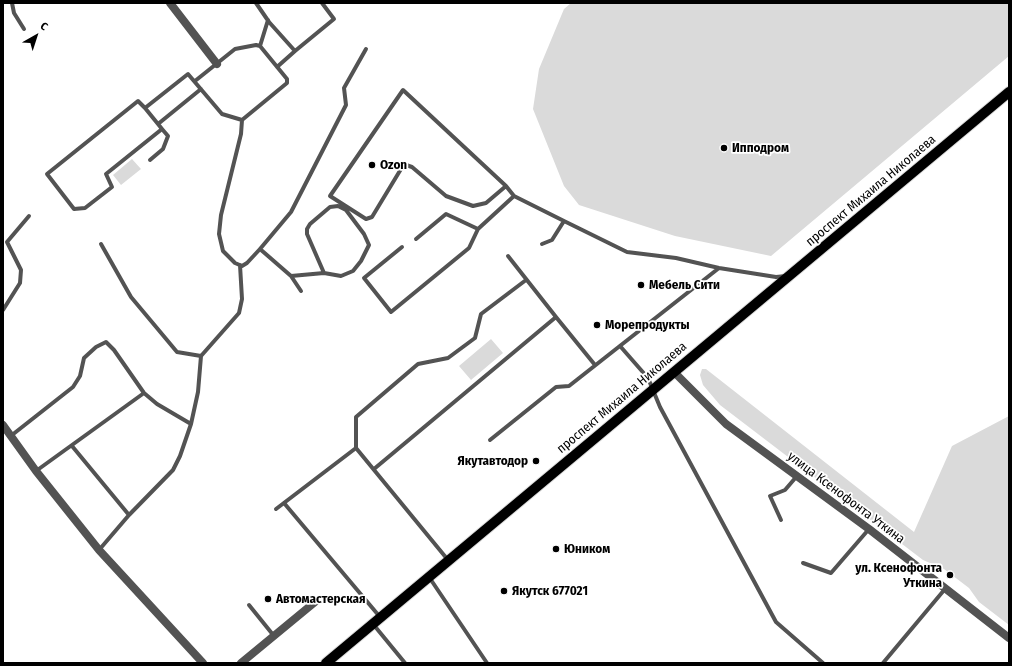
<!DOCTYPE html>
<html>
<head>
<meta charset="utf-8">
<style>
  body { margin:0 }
  #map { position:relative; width:1012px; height:666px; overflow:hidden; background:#fff; font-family:"Fira Sans Condensed",sans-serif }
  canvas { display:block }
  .frame { position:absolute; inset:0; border:4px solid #000; pointer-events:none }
  .north { position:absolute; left:16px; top:16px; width:40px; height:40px; -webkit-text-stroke:3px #fff; paint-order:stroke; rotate:39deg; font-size:11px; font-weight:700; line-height:16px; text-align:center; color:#000 }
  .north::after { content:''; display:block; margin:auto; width:14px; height:18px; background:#000; clip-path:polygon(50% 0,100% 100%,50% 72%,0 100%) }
</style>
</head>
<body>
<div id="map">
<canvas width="1012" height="666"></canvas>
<div class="frame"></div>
<div class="north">С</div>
</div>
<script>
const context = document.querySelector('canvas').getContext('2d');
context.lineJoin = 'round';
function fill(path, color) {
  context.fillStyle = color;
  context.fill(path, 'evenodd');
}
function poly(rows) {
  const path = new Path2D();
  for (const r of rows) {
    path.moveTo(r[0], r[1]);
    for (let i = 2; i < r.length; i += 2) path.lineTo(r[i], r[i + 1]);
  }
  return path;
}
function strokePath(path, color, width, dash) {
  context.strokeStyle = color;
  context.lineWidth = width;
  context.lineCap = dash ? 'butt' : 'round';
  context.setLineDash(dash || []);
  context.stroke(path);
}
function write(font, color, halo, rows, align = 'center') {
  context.font = font + ' "Fira Sans Condensed",sans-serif';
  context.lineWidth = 3.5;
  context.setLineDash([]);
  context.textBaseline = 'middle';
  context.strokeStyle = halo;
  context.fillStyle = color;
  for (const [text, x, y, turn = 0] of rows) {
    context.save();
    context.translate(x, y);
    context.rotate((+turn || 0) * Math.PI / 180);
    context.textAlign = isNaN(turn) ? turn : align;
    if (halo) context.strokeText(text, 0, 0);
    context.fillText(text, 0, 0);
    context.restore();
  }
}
const green = poly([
  [571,3,1009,3,1009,56,771,256,675,236,579,205,564,186,533,109,539,69,564,9],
  [132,159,141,169,121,185,113,175],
  [491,339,503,353,471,380,459,366],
  [702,369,706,369,914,532,952,446,1009,416,1009,625,979,602,969,588,944,569,923,560,720,405,703,385,700,375]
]);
const service = poly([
  [12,3,14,13,24,29],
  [256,3,269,22,295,51,334,19,322,3],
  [260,46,268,20],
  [277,67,295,51],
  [195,81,235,49,256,45,260,46,287,79,287,83,242,120,241,134,221,215,219,234,223,251,235,263,242,266,247,263,260,249,291,276,301,291],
  [145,108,138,101,47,174,74,209,85,208,112,187,106,174,162,129,158,124,201,89],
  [158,124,145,108,188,74,222,114,242,120],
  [150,160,163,149,168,136,162,129],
  [506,186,403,90,330,196,366,219,372,217,401,169,406,165,412,167,446,196,473,206,486,203,506,186,514,196],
  [416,239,446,214,478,229],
  [101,244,131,297,177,352,201,356],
  [542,244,552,240,564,221,627,252,676,258,719,268,776,277,786,276],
  [402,247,364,278,391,312,469,248,478,229,514,196,564,221],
  [260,249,291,212,346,105,344,88,366,49],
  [291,276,324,273,341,276,353,271,361,261,369,245,364,234,346,210,338,206,330,207,310,224,307,229,307,234,324,273],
  [3,310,20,283,21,270,7,242,29,216],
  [556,317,595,365],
  [620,346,648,378,660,407,776,622,823,663],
  [12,435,73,387,80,376,84,358,96,347,106,342,114,350,144,393,157,404,191,424],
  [490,440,556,387,569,386,719,268],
  [72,446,129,515],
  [374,469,556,317,508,256],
  [36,471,144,393],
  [284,503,380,617],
  [276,509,356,448],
  [781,520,770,496,785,490,797,476],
  [99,550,129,515,173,470,180,456,191,424,198,392,201,356,239,313,242,299,240,265],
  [448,560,356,448,356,417,418,364,448,358,475,338,481,314,526,280],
  [803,563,831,573,869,529],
  [429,577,487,663],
  [249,605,274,636],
  [373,624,405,663],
  [883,663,945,589]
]);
const minor = poly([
  [170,3,217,64],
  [3,425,36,471,99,550,203,663],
  [241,663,315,602]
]);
const tertiary = poly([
  [674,372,726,424,869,529,1009,638]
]);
const primary = poly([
  [326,663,1009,92]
]);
const markers = [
  [724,148,4,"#000"],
  [372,165,4,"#000"],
  [641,285,4,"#000"],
  [597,325,4,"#000"],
  [536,461,4,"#000"],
  [556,549,4,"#000"],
  [950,575,4,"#000"],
  [504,591,4,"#000"],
  [268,599,4,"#000"]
];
const poiNames = [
  ["Ипподром",732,148],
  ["Ozon",380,165],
  ["Мебель Сити",649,285],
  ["Морепродукты",605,325],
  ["Якутавтодор",528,461,"right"],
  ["Юником",564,549],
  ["ул. Ксенофонта",942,568,"right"],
  ["Уткина",942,583,"right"],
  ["Якутск 677021",512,591],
  ["Автомастерская",276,599]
];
const streetNames = [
  ["проспект Михаила Николаева",871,191,-40],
  ["проспект Михаила Николаева",622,398,-40],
  ["улица Ксенофонта Уткина",846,498,37]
];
fill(green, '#dadada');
strokePath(primary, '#dbdbdb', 12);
strokePath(service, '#535353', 4);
strokePath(minor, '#535353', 8);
strokePath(tertiary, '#535353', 8);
strokePath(primary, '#000', 10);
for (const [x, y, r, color] of markers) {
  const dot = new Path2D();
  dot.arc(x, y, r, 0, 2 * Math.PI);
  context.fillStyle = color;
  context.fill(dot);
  strokePath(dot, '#fff', 1.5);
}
write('bold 13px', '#000', '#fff', poiNames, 'left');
write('13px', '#000', '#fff', streetNames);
</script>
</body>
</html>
